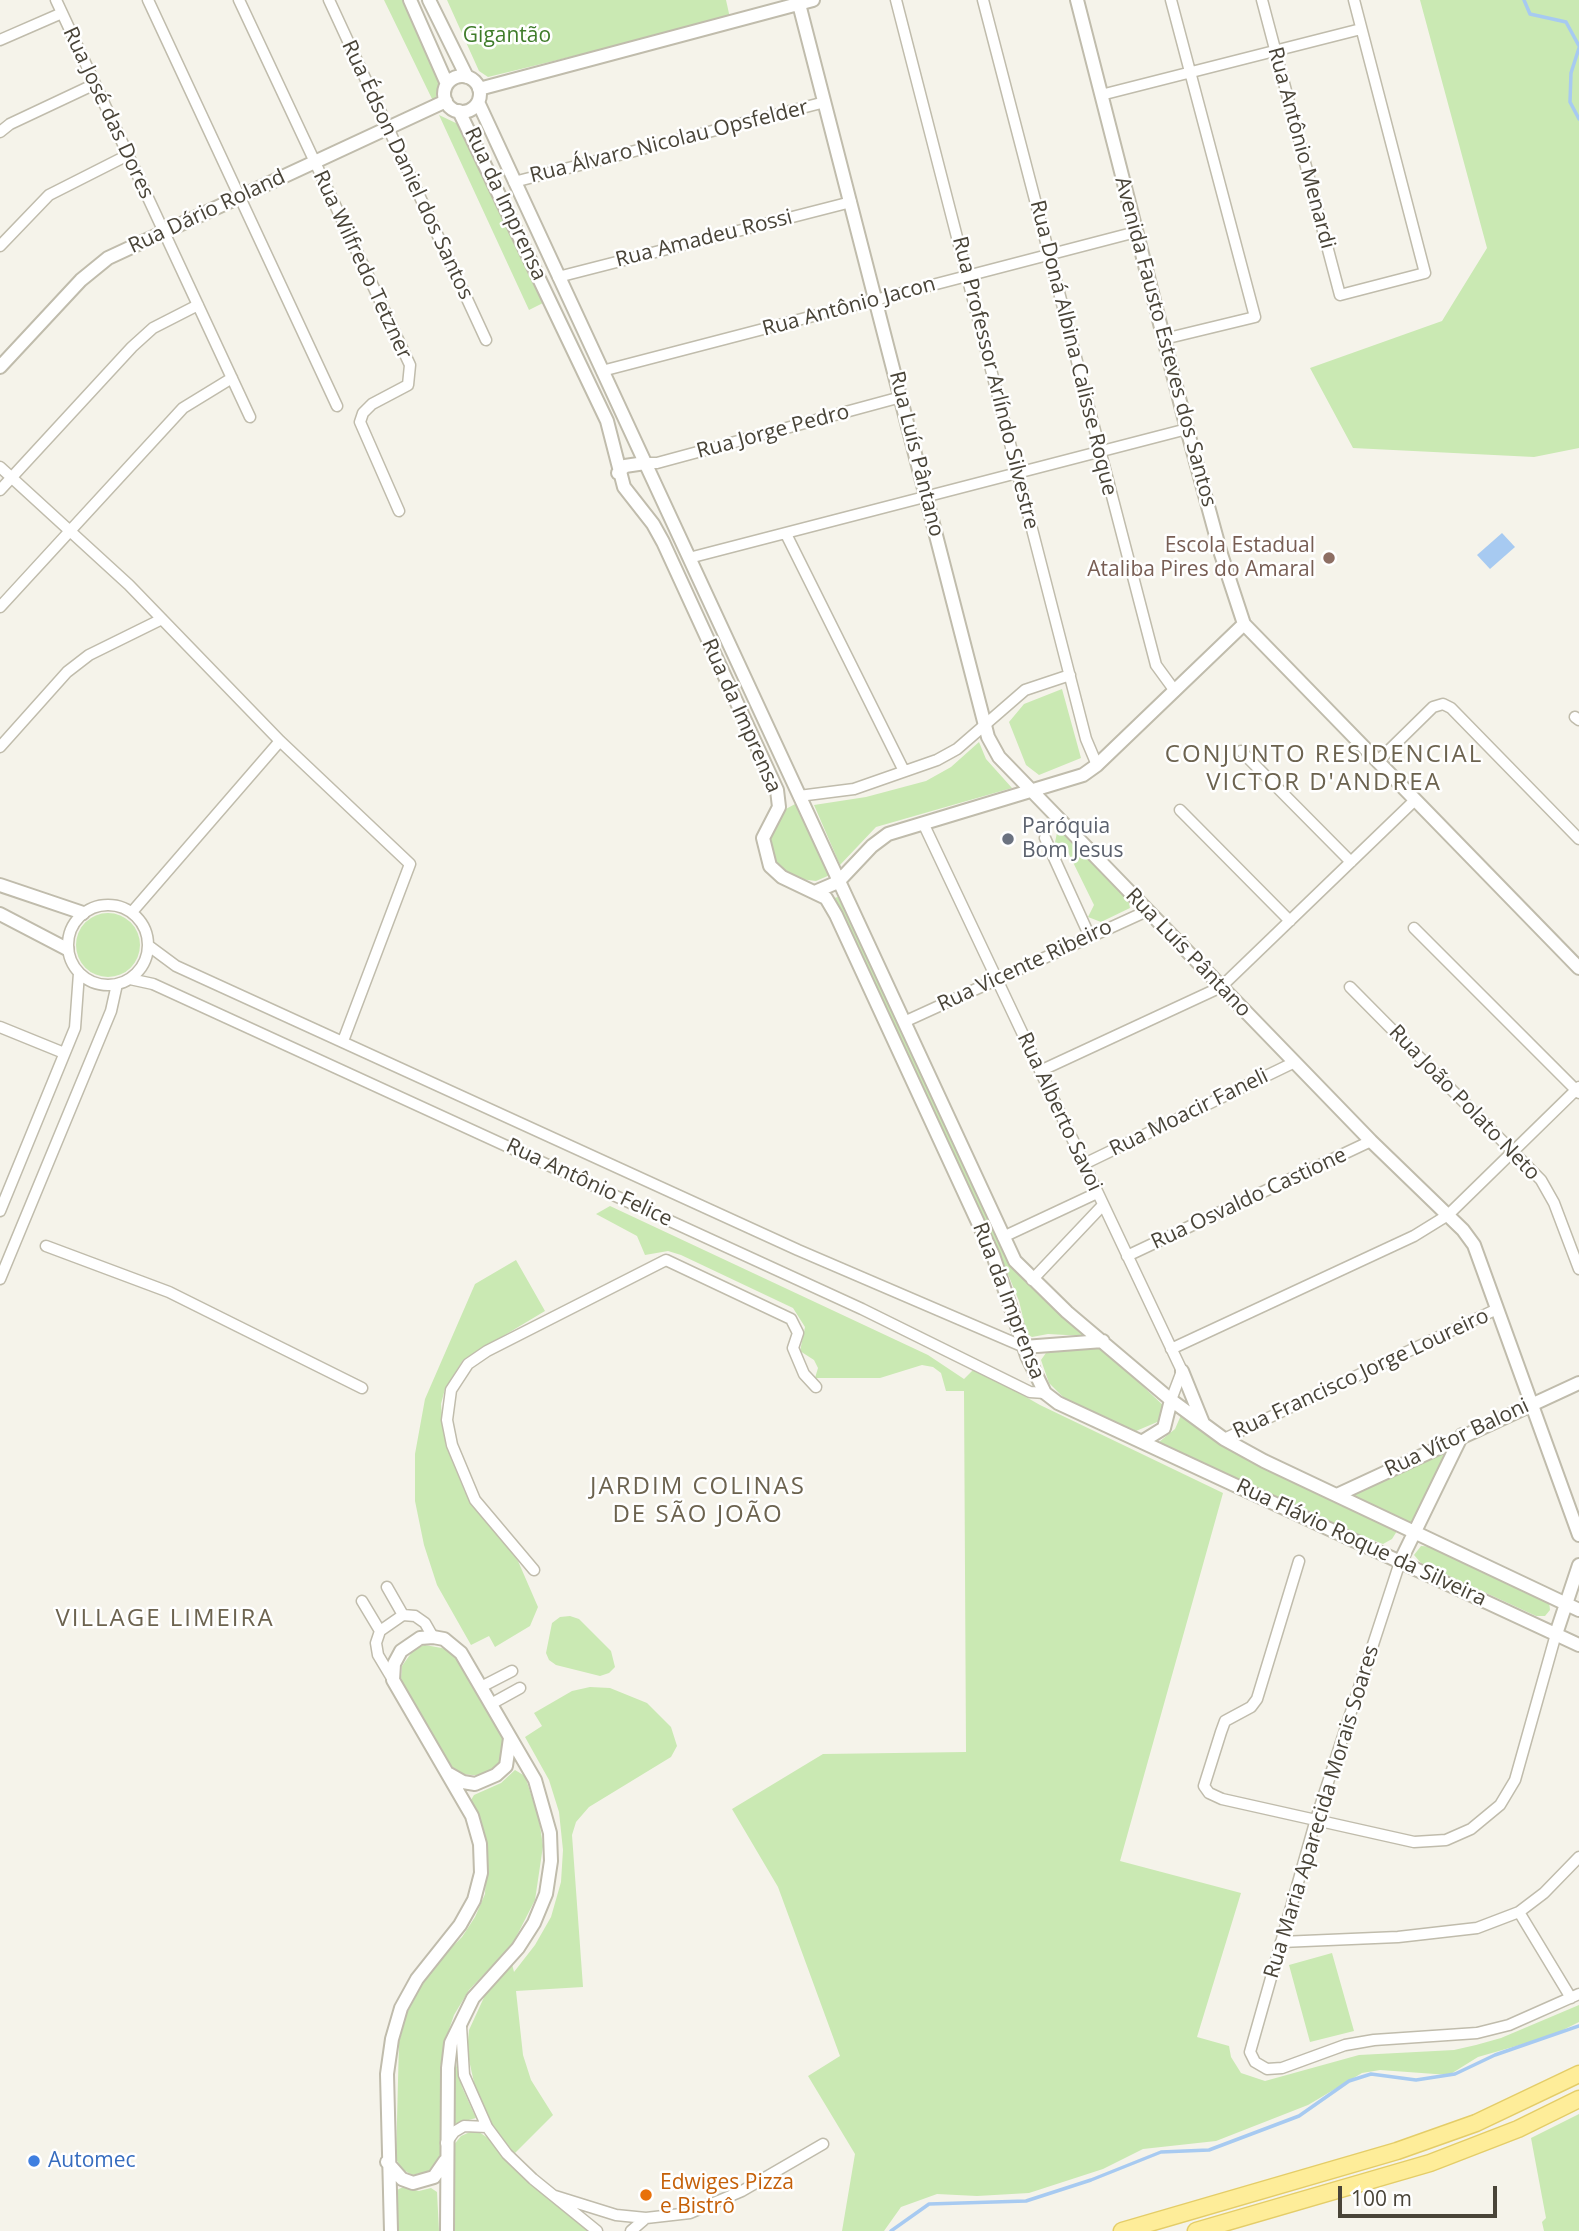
<!DOCTYPE html>
<html>
<head>
<meta charset="utf-8">
<style>
  body { margin:0 }
  #map { position:relative; width:1579px; height:2231px; overflow:hidden; background:#f5f3ea; font-family:"Open Sans",sans-serif }
  canvas { display:block }
  .scale { position:absolute; left:1338px; top:2186px; width:159px; height:32px; box-sizing:border-box; border:4px solid #494438; border-top:0; padding-left:9px; font-size:21px; line-height:24px; white-space:nowrap; color:#494438; -webkit-text-stroke:5px #fff; paint-order:stroke }
</style>
</head>
<body>
<div id="map">
<canvas width="1579" height="2231"></canvas>
<div class="scale">100 m</div>
</div>
<script>
const context = document.querySelector('canvas').getContext('2d');
context.lineJoin = 'round';
function fill(path, color) {
  context.fillStyle = color;
  context.fill(path, 'evenodd');
}
function poly(rows) {
  const path = new Path2D();
  for (const r of rows) {
    if (r.length === 3) {
      path.moveTo(r[0] + r[2], r[1]);
      path.arc(r[0], r[1], r[2], 0, 2 * Math.PI);
      continue;
    }
    path.moveTo(r[0], r[1]);
    for (let i = 2; i < r.length; i += 2) path.lineTo(r[i], r[i + 1]);
  }
  return path;
}
function strokePath(path, color, width, dash) {
  context.strokeStyle = color;
  context.lineWidth = width;
  context.lineCap = dash ? 'butt' : 'round';
  context.setLineDash(dash || []);
  context.stroke(path);
}
function write(font, color, halo, rows, align = 'center') {
  context.font = font + ' "Open Sans",sans-serif';
  context.lineWidth = 5;
  context.setLineDash([]);
  context.textBaseline = 'middle';
  context.strokeStyle = halo;
  context.fillStyle = color;
  for (const [text, x, y, turn = 0] of rows) {
    context.save();
    context.translate(x, y);
    context.rotate((+turn || 0) * Math.PI / 180);
    context.textAlign = isNaN(turn) ? turn : align;
    if (halo) context.strokeText(text, 0, 0);
    context.fillText(text, 0, 0);
    context.restore();
  }
}
const green = poly([
  [384,0,404,0,441,82,434,103],
  [447,0,726,0,730,18,488,77,479,71],
  [1420,0,1579,0,1579,448,1534,457,1353,448,1310,368,1442,321,1487,248],
  [439,115,460,125,543,303,529,310],
  [1062,689,1081,758,1039,775,1026,765,1009,722,1024,704],
  [979,742,986,759,1012,788,876,827,840,865,814,805,866,797,926,781,951,767],
  [797,803,830,875,816,881,792,878,773,860,769,838,784,810],
  [1058,828,1128,898,1130,908,1101,922,1088,917,1094,905,1066,848,1054,847],
  [838,897,1013,1267,1084,1336,1048,1334,1032,1337,1027,1334,1019,1301,998,1250,834,898],
  [108,945,32],
  [610,1206,928,1355,964,1379,975,1368,1040,1405,1223,1493,1120,1861,1241,1893,1197,2037,1229,2046,1231,2057,1241,2073,1265,2081,1359,2055,1454,2050,1476,2045,1501,2038,1579,2005,1579,2022,1551,2036,1478,2057,1449,2075,1380,2070,1362,2073,1308,2105,1216,2141,1143,2149,1103,2169,1029,2193,977,2196,937,2194,901,2207,884,2231,842,2231,855,2154,808,2076,840,2056,778,1887,732,1809,823,1754,966,1752,964,1391,946,1391,941,1373,933,1367,922,1365,880,1378,815,1378,818,1368,814,1360,800,1351,805,1327,793,1308,681,1255,668,1251,645,1255,637,1236,596,1214],
  [516,1260,545,1311,463,1360,445,1389,441,1404,443,1427,446,1446,465,1492,518,1561,538,1607,530,1626,495,1647,489,1636,471,1645,437,1585,424,1545,415,1501,415,1454,425,1399,475,1284],
  [1099,1345,1166,1408,1162,1420,1136,1431,1066,1400,1049,1383,1041,1360,1048,1350],
  [1182,1413,1387,1523,1397,1531,1392,1539,1383,1544,1347,1530,1288,1505,1159,1442,1175,1429],
  [1449,1447,1411,1523,1349,1495],
  [1421,1546,1437,1547,1549,1601,1550,1610,1545,1616,1536,1616,1421,1563,1414,1555],
  [570,1616,579,1619,611,1651,615,1667,609,1673,600,1676,556,1665,549,1660,546,1653,552,1623,560,1617],
  [425,1645,447,1649,455,1657,503,1738,505,1750,501,1762,484,1776,461,1774,450,1767,405,1690,401,1678,402,1666,414,1649],
  [590,1687,610,1688,647,1703,671,1727,677,1746,671,1757,589,1807,576,1822,572,1835,583,1987,516,1991,523,2055,531,2080,553,2115,514,2154,487,2117,477,2096,467,2051,469,2030,486,1993,512,1964,514,1972,535,1945,551,1917,561,1882,563,1850,559,1812,549,1780,525,1737,542,1726,534,1713,572,1691],
  [515,1770,525,1776,539,1819,543,1846,535,1900,512,1945,469,1990,454,2015,444,2044,440,2070,440,2156,431,2171,412,2175,402,2169,396,2159,399,2042,407,2013,421,1986,437,1962,462,1937,475,1917,485,1894,487,1844,471,1800,474,1795,501,1783],
  [1332,1953,1354,2031,1310,2042,1289,1965],
  [455,2060,462,2087,476,2118,454,2124],
  [1579,2114,1579,2231,1544,2231,1542,2222,1546,2218,1531,2138],
  [470,2132,479,2132,488,2138,519,2174,588,2231,452,2231,453,2146,461,2136],
  [403,2187,419,2191,431,2188,437,2192,439,2231,394,2231,395,2191]
]);
const water = poly([
  [1502,533,1515,547,1490,569,1477,555]
]);
const stream = poly([
  [1524,0,1530,14,1566,22,1579,46],
  [1579,48,1571,73,1570,102,1579,119],
  [891,2231,929,2204,1026,2201,1091,2180,1161,2152,1209,2150,1299,2116,1349,2081,1371,2074,1416,2080,1455,2074,1495,2055,1579,2026]
]);
const minor = poly([
  [56,0,250,417],
  [148,0,337,406],
  [239,0,410,365,408,385,372,404,363,413,360,422,399,511],
  [329,0,486,340],
  [896,0,1086,739,1097,765],
  [983,0,1156,665,1175,691],
  [1262,0,1340,295,1425,273,1354,0],
  [0,40,62,13],
  [1101,95,1361,29],
  [0,132,10,124,95,84],
  [514,182,825,102],
  [0,246,49,195,128,155],
  [558,277,851,202],
  [1164,339,1255,317,1171,0],
  [602,371,1136,232],
  [645,463,657,463,901,397],
  [0,467,129,585,280,741,410,864,343,1041],
  [0,490,132,347,153,328,198,305],
  [786,534,904,771],
  [689,558,1187,429],
  [0,607,183,408,232,378],
  [1575,717,1579,720],
  [0,747,67,672,89,655,162,619],
  [1241,751,1351,862],
  [1377,762,1433,707,1443,704,1451,708,1579,839],
  [799,796,854,789,937,760,957,749,1025,690,1070,675],
  [1180,810,1290,921],
  [924,825,1182,1371,1171,1400],
  [1045,838,1090,937],
  [108,945,40],
  [132,912,280,741],
  [1414,928,1579,1093],
  [149,946,176,966,798,1250,1024,1347],
  [130,979,153,984,862,1309,1030,1392,1045,1393],
  [1350,987,1541,1180,1554,1203,1579,1269],
  [904,1022,1147,911],
  [0,1027,64,1053],
  [1040,1071,1221,987,1414,801],
  [1084,1164,1295,1062],
  [0,1211,75,1028,79,973],
  [1003,1237,1097,1193],
  [46,1246,169,1292,362,1388],
  [1127,1256,1371,1141],
  [0,1279,111,1011,117,984],
  [1032,1280,1103,1205],
  [1171,1349,1414,1236,1448,1215,1579,1087],
  [1224,1439,1497,1309],
  [1299,1561,1257,1699,1251,1707,1225,1721,1221,1732,1204,1786,1209,1793,1222,1799,1414,1842,1446,1840,1471,1829,1500,1805,1515,1780,1556,1634],
  [1400,1562,1316,1819,1250,2052,1255,2062,1267,2069,1282,2068,1345,2045,1374,2040,1477,2033,1509,2025,1579,1994],
  [534,1570,475,1500,452,1445,447,1420,451,1390,468,1364,487,1351,666,1260,791,1319,798,1333,793,1348,804,1374,816,1387],
  [387,1587,403,1615],
  [362,1601,380,1631],
  [393,1680,378,1655,376,1643,380,1631,403,1615,415,1616,425,1623,433,1637],
  [481,1687,512,1671],
  [491,1704,520,1688],
  [1519,1912,1571,1998],
  [1281,1942,1398,1937,1477,1928,1519,1912,1544,1893,1579,1857],
  [461,2026,464,2075,487,2127,507,2154,533,2179,597,2231],
  [446,2143,454,2132,464,2126,487,2127],
  [555,2196,616,2215,646,2218,690,2213,742,2191,823,2144],
  [631,2231,646,2218]
]);
const tertiary = poly([
  [410,0,447,84],
  [429,0,467,77],
  [1077,0,1187,429,1221,554,1244,624,1579,968],
  [799,4,988,737,999,757,1371,1141,1463,1230,1474,1245,1579,1535],
  [462,94,18],
  [479,89,813,0],
  [478,102,1015,1261,1067,1312,1171,1400,1224,1439,1264,1461,1579,1610],
  [459,111,607,421,624,487,653,524,663,542,777,790,779,807,763,838,770,866,782,877,826,898,836,915,993,1255,1027,1356,1045,1393,1058,1403,1579,1645],
  [0,367,81,280,108,258,446,101],
  [618,473,625,466,645,463],
  [0,885,83,913],
  [817,891,838,882,872,846,888,834,1083,775,1097,765,1244,624],
  [0,914,67,949],
  [1024,1347,1103,1341],
  [1182,1371,1203,1423],
  [1143,1441,1164,1428,1171,1400],
  [1337,1495,1579,1383],
  [1400,1562,1462,1435],
  [1556,1634,1579,1565],
  [449,1774,463,1782,475,1784,496,1775,506,1766,510,1738],
  [387,2162,402,2179,413,2183,434,2177,445,2161],
  [391,2231,387,2074,392,2039,401,2008,417,1979,460,1925,474,1900,481,1873,480,1844,472,1816,393,1680,394,1664,401,1651,420,1638,433,1637,444,1639,461,1653,535,1780,550,1833,551,1861,546,1894,534,1923,518,1948,473,1998,451,2043,448,2068,447,2231]
]);
const primary = poly([
  [1122,2231,1397,2151,1476,2123,1579,2074],
  [1196,2231,1430,2163,1518,2129,1579,2099]
]);
const markers = [
  [1329,558,7,"#8d6e63"],
  [1008,839,7,"#6b7280"],
  [34,2161,7,"#3f7fe0"],
  [646,2195,7,"#e8710a"]
];
const parkNames = [
  ["Gigantão",507,36]
];
const streetNames = [
  ["Rua José das Dores",108,113,65],
  ["Rua Álvaro Nicolau Opsfelder",669,142,-14],
  ["Rua Antônio Menardi",1301,148,75],
  ["Rua Édson Daniel dos Santos",407,170,65],
  ["Rua da Imprensa",505,204,65],
  ["Rua Dário Roland",207,212,-25],
  ["Rua Amadeu Rossi",704,239,-14],
  ["Rua Wilfredo Tetzner",362,265,65],
  ["Rua Antônio Jacon",849,307,-15],
  ["Avenida Fausto Esteves dos Santos",1165,342,75],
  ["Rua Doná Albina Calisse Roque",1073,348,76],
  ["Rua Professor Arlíndo Silvestre",995,383,76],
  ["Rua Jorge Pedro",773,432,-15],
  ["Rua Luís Pântano",916,454,76],
  ["Rua da Imprensa",741,716,66],
  ["Rua Luís Pântano",1188,953,46],
  ["Rua Vicente Ribeiro",1025,966,-25],
  ["Rua João Polato Neto",1464,1103,46],
  ["Rua Alberto Savoi",1059,1112,65],
  ["Rua Moacir Faneli",1189,1113,-26],
  ["Rua Antônio Felice",589,1183,25],
  ["Rua Osvaldo Castione",1249,1199,-25],
  ["Rua da Imprensa",1008,1301,69],
  ["Rua Francisco Jorge Loureiro",1361,1374,-25],
  ["Rua Vítor Baloni",1457,1438,-25],
  ["Rua Flávio Roque da Silveira",1361,1543,25],
  ["Rua Maria Aparecida Morais Soares",1322,1812,-73]
];
const educationNames = [
  ["Escola Estadual",1315,546],
  ["Ataliba Pires do Amaral",1315,570]
];
const worshipNames = [
  ["Paróquia",1022,827],
  ["Bom Jesus",1022,851]
];
const shopNames = [
  ["Automec",48,2161]
];
const foodNames = [
  ["Edwiges Pizza",660,2183],
  ["e Bistrô",660,2207]
];
const quarterNames = [
  ["CONJUNTO RESIDENCIAL",1324,755],
  ["VICTOR D'ANDREA",1324,783],
  ["JARDIM COLINAS",698,1487],
  ["DE SÃO JOÃO",698,1515],
  ["VILLAGE LIMEIRA",165,1619]
];
fill(green, '#cae9b3');
fill(water, '#a7caf1');
strokePath(stream, '#a7caf1', 3.5);
strokePath(minor, '#c0bcac', 13);
strokePath(tertiary, '#c0bcac', 16);
strokePath(primary, '#e4cd68', 19);
strokePath(minor, '#fff', 10);
strokePath(tertiary, '#fff', 12);
strokePath(primary, '#feed99', 16);
for (const [x, y, r, color] of markers) {
  const dot = new Path2D();
  dot.arc(x, y, r, 0, 2 * Math.PI);
  context.fillStyle = color;
  context.fill(dot);
  strokePath(dot, '#fff', 2.5);
}
write('21px', '#3f7c2a', '#fff', parkNames);
write('21px', '#494438', '#fff', streetNames);
write('21px', '#785e54', '#fff', educationNames, 'right');
write('21px', '#5b616d', '#fff', worshipNames, 'left');
write('21px', '#366cbe', '#fff', shopNames, 'left');
write('21px', '#c56008', '#fff', foodNames, 'left');
context.letterSpacing = '2px';
write('24px', '#6c634f', '#fff', quarterNames);
context.letterSpacing = '0px';
</script>
</body>
</html>
